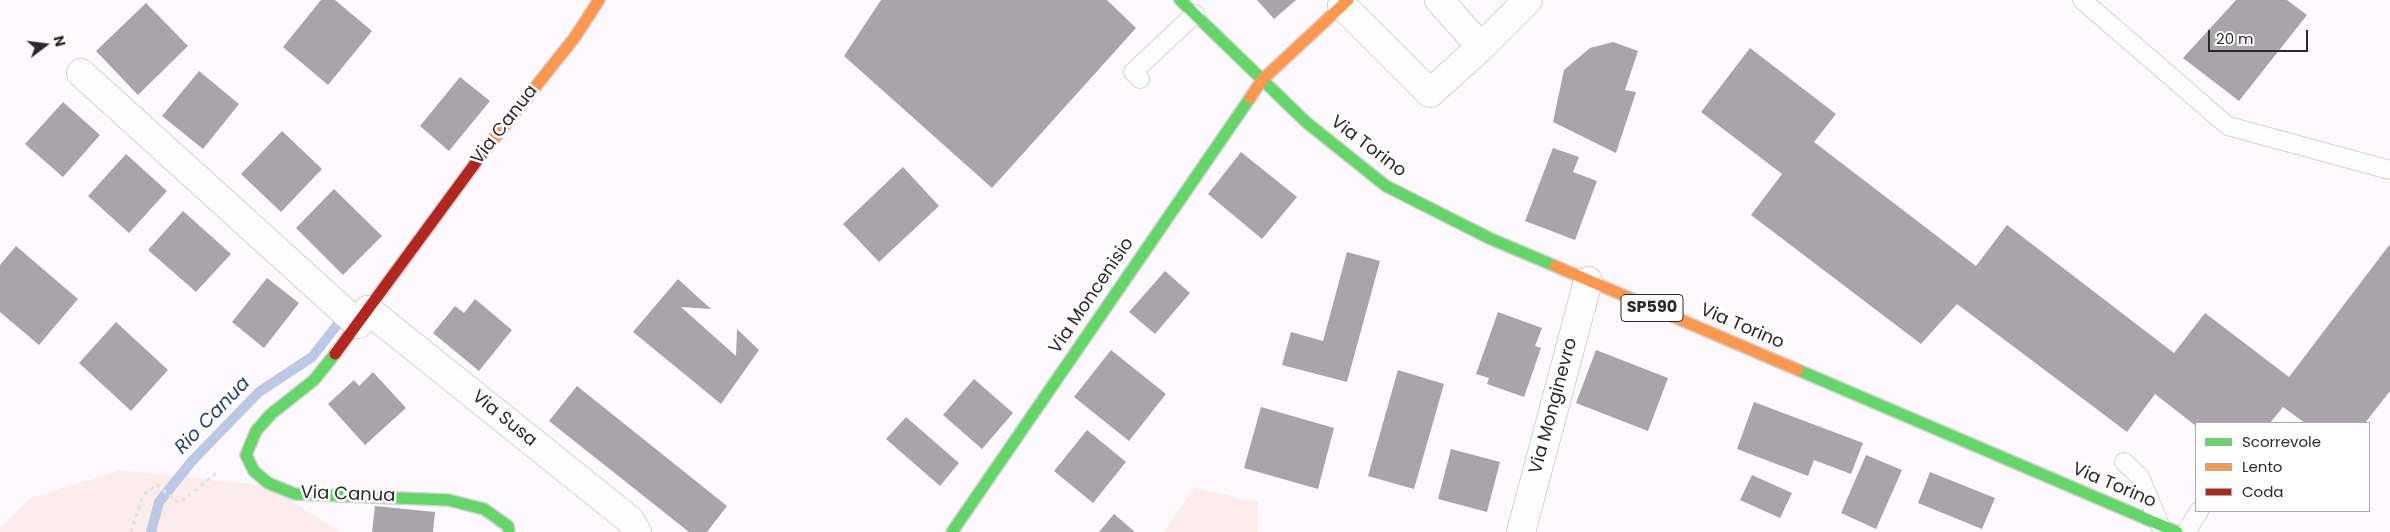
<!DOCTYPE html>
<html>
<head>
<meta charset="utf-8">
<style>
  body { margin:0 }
  #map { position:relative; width:2390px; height:532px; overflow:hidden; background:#fef9fd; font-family:Poppins,sans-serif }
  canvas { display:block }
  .legend { position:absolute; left:2195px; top:422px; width:175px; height:90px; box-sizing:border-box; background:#fff; border:1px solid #aba9ab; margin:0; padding:6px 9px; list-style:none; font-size:15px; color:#2e282e }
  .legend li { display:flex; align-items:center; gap:10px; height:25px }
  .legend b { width:25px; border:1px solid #aba9ab }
  .north { position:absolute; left:20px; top:20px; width:50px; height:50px; -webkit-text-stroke:4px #fff; paint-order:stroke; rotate:75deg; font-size:14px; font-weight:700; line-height:20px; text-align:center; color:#2e282e }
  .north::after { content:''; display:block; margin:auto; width:18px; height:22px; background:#2e282e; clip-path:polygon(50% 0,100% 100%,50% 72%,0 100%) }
  .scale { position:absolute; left:2208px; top:30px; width:100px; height:22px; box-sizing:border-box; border:2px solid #2e282e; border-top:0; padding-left:6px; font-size:15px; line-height:18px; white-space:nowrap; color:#2e282e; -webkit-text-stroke:4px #fff; paint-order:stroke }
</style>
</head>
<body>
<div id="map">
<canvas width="2390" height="532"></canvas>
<ul class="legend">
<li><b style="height:6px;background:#63d668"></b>Scorrevole</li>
<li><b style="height:6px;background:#ff974d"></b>Lento</li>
<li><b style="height:6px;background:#b3261e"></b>Coda</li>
</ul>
<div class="north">N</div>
<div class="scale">20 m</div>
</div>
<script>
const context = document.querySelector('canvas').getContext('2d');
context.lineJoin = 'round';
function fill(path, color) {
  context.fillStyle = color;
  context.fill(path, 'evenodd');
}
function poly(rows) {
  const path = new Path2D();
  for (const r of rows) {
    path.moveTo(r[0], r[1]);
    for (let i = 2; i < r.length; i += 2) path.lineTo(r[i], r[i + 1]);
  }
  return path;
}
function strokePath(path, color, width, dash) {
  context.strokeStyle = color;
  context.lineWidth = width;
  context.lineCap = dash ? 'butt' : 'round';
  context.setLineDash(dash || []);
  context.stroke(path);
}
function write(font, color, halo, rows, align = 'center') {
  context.font = font + ' Poppins,sans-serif';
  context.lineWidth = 5;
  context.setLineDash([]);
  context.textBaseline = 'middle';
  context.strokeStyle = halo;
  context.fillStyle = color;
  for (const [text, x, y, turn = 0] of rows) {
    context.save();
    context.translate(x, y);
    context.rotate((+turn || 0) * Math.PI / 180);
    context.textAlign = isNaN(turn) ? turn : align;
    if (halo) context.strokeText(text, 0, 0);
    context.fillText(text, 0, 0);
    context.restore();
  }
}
const green = poly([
  [121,470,269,486,340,532,0,532,0,529,29,499],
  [1194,488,1258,502,1258,532,1164,532]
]);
const stream = poly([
  [151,532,159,502,192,461,259,392,312,357,341,320]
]);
const building = poly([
  [321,0,335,0,372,31,328,85,283,47],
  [881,0,1107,0,1136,28,992,188,844,56],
  [1257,0,1296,0,1274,19],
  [2236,0,2287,0,2307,15,2239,101,2183,58],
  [146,3,188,46,138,95,96,51],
  [1613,42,1638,51,1625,90,1636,92,1616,153,1553,122,1564,70,1590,48],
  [1750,48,1836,114,1814,142,1976,266,2007,225,2174,353,2205,313,2289,377,2390,244,2390,391,2365,423,2305,423,2283,407,2270,423,2196,423,2196,426,2155,394,2127,432,1957,304,1921,344,1751,215,1782,174,1701,112],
  [199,71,239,104,203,149,162,116],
  [460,77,490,101,449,151,420,126],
  [63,102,100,135,63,177,25,144],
  [282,131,322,169,281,212,241,174],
  [1553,148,1579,157,1573,172,1597,181,1575,240,1525,221],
  [1241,152,1297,197,1262,239,1208,194],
  [126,154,167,191,129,233,88,196],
  [903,167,939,206,879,262,843,224],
  [334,189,382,236,343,275,296,228],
  [183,211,231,254,196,292,148,250],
  [16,246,78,299,39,345,0,312,0,265],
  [1347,252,1380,261,1347,382,1282,365,1291,332,1323,341],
  [1165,271,1190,293,1155,334,1129,312],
  [267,278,299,303,264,348,232,322],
  [678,279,711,309,681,307,736,356,737,329,759,350,721,404,633,332],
  [475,299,512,330,479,371,433,333,455,306,464,313],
  [1498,312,1542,328,1535,346,1541,348,1524,397,1487,384,1489,378,1476,374],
  [116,322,168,370,131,411,79,363],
  [1111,350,1166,394,1129,441,1074,397],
  [1596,350,1668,378,1648,431,1576,403],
  [1398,370,1444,384,1414,489,1368,476],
  [373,372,406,408,365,445,328,404,354,380,359,386],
  [974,379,1013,413,982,449,943,415],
  [577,386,727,506,707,532,689,532,549,421],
  [1754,402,1863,443,1851,474,1814,460,1808,476,1737,449],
  [1261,407,1334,428,1318,489,1244,468],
  [906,417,959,463,940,486,886,439],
  [1087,430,1126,462,1093,503,1054,471],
  [1451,449,1500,462,1487,512,1438,499],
  [1866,455,1902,470,1876,529,1841,513],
  [1930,472,1995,498,1982,529,1918,503],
  [1752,475,1792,493,1780,518,1740,500],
  [375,506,435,512,433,532,372,532],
  [1114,514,1135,532,1099,532]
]);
const path = poly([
  [131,532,143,495,157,485,179,503,219,471]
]);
const lane = poly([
  [2082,0,2228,126,2390,170],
  [1140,79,1133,72,1195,14],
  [2124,462,2140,477,2160,525],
  [2186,532,2199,511]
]);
const street = poly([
  [1439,0,1481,47,1528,0],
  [1342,5,1430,93,1481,47],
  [81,73,358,324],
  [368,310,630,520,637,532],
  [1521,532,1588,281]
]);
const fast = poly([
  [1180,0,1306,122,1386,186,1491,239,1555,266],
  [335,354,314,380,271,414,256,431,246,455,254,471,268,483,295,494,448,500,484,509,508,526,509,532],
  [1798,370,2177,532],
  [952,532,1250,98]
]);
const slow = poly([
  [1250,98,1262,80,1348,0],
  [482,154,575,37,599,0],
  [1555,266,1798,370]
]);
const jam = poly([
  [335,354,482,154]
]);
const shields = [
  [1652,308,62]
];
const shieldNames = [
  ["SP590",1652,308]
];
const streetNames = [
  ["Via Canua",505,125,-52],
  ["Via Torino",1368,147,37],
  ["Via Moncenisio",1092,296,-56],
  ["Via Torino",1742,327,23],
  ["Via Monginevro",1554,406,-75],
  ["Via Susa",504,419,39],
  ["Via Torino",2114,486,23],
  ["Via Canua",348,495,2]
];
const waterNames = [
  ["Rio Canua",213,416,-46]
];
fill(green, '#fcecea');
strokePath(stream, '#bbc9e6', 10);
fill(building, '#a8a4a9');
strokePath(lane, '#d6d0d5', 20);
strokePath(street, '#d6d0d5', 30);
strokePath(fast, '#d6d0d5', 14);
strokePath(slow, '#d6d0d5', 14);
strokePath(jam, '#d6d0d5', 14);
strokePath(path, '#e3e2e3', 3, [4, 4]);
strokePath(lane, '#fffeff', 18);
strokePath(street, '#fffeff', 28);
strokePath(fast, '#63d668', 11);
strokePath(slow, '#ff974d', 11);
strokePath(jam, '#b3261e', 11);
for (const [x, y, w] of shields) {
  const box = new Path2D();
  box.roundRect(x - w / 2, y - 13.5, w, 27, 4);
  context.fillStyle = '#fff';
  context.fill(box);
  strokePath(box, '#2e282e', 1);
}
write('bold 16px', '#2e282e', null, shieldNames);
write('18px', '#2e282e', '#fff', streetNames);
write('italic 19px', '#274375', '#fff', waterNames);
</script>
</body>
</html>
